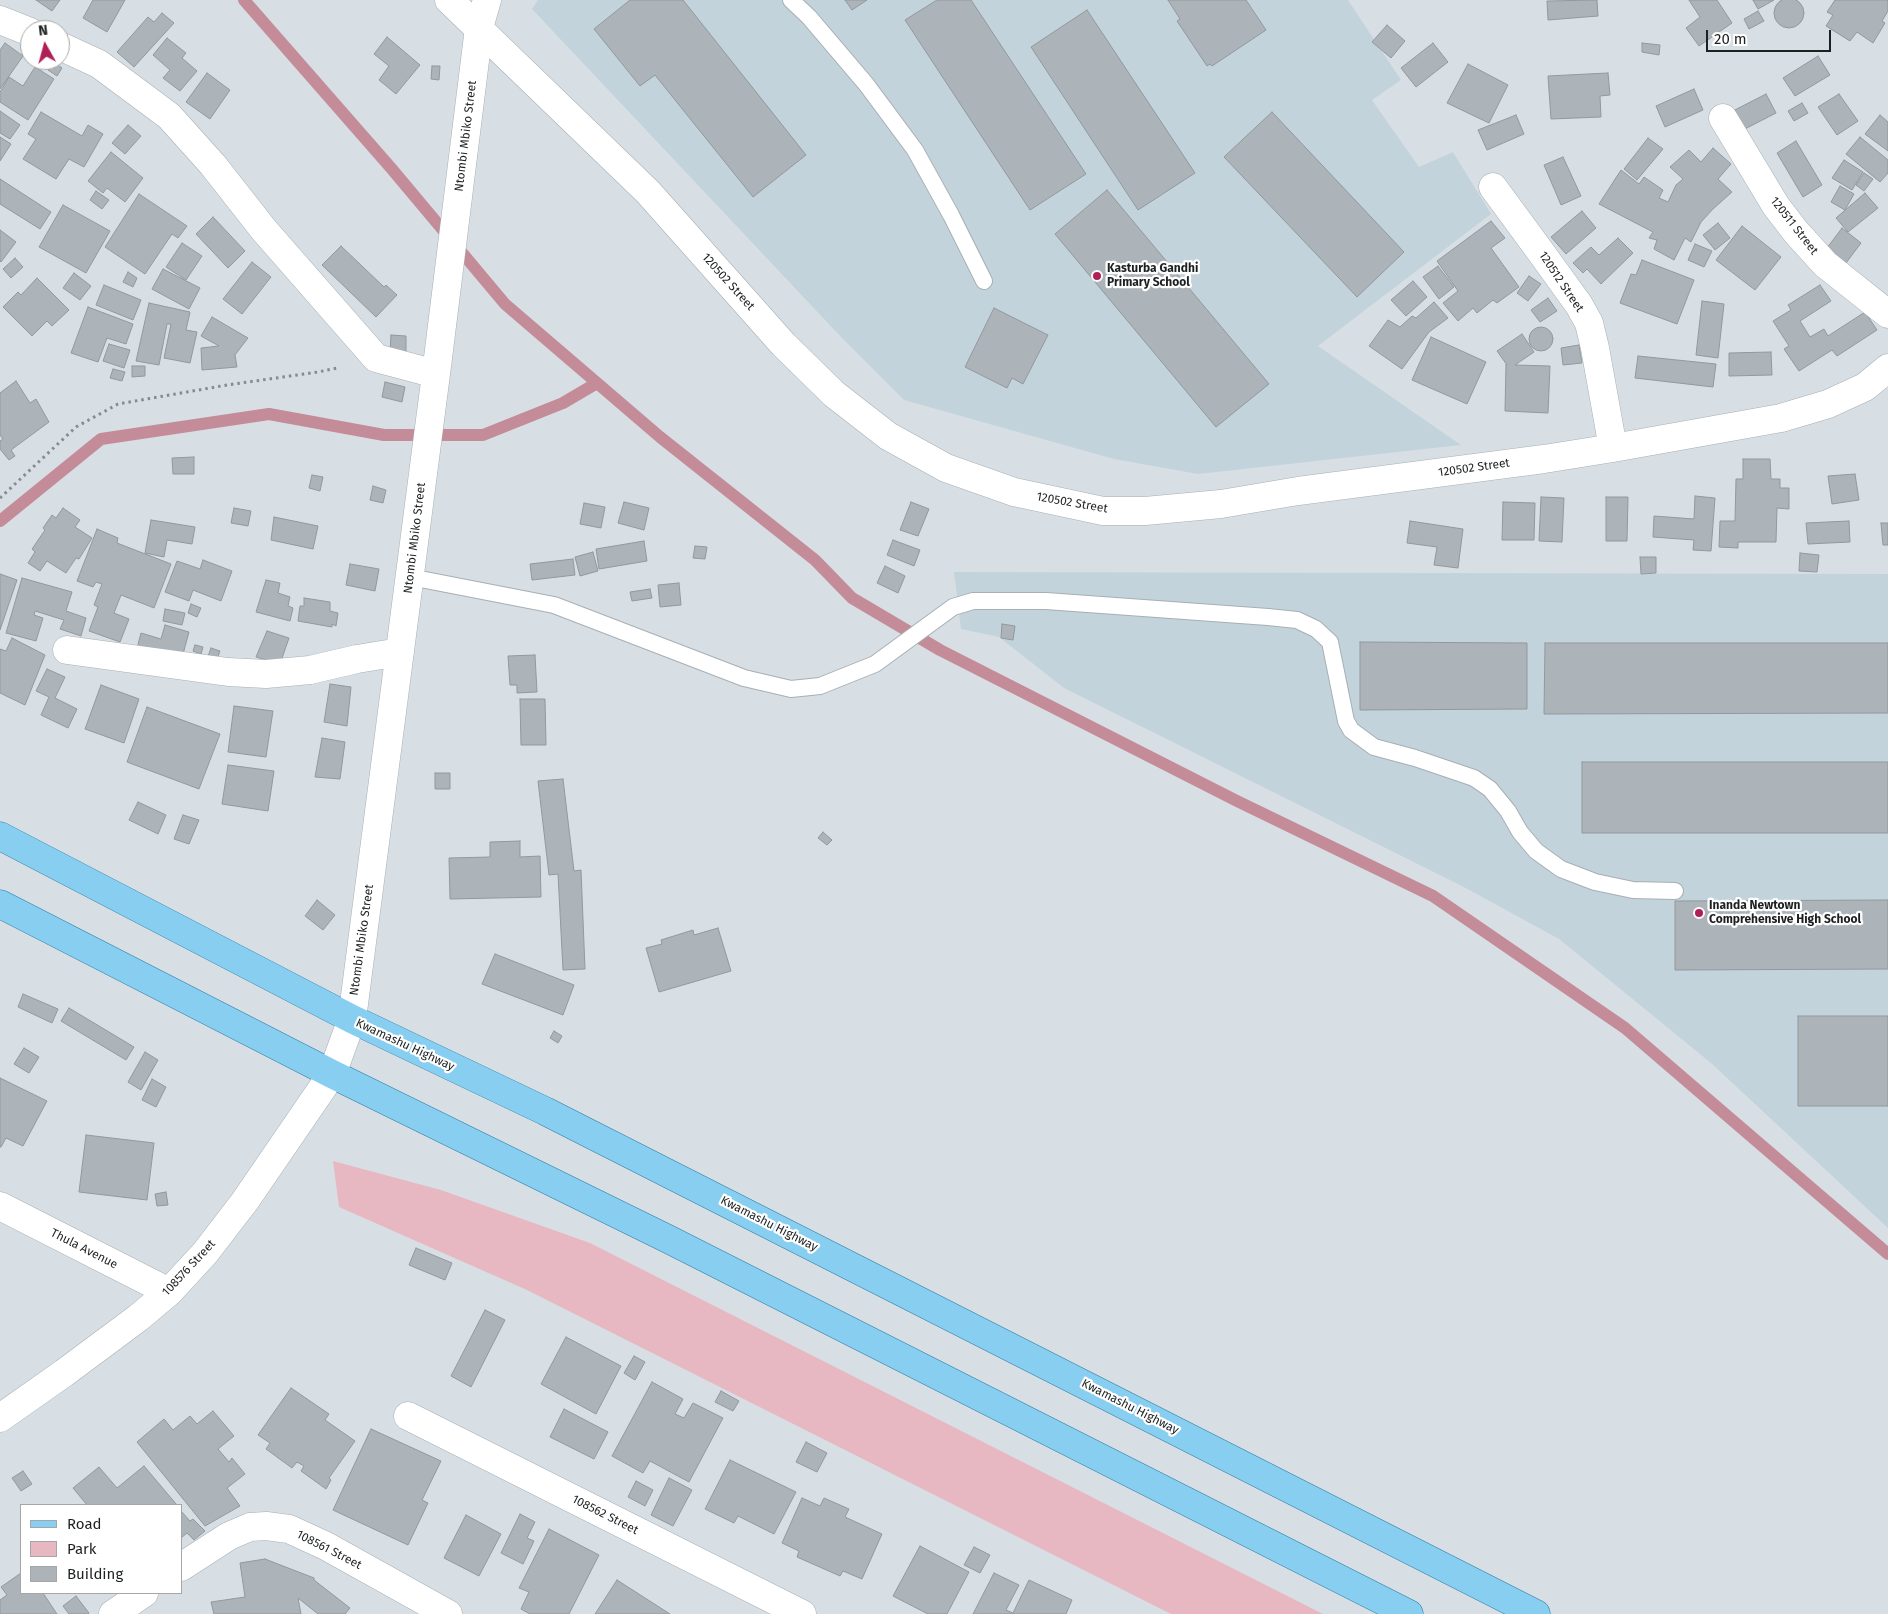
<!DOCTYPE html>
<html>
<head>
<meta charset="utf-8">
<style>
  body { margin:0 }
  #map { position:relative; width:1888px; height:1614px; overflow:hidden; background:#d7dfe4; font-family:"Fira Sans",sans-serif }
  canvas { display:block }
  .legend { position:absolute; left:20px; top:1504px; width:162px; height:90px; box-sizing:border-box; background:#fff; border:1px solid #a5a6a6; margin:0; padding:6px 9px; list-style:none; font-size:15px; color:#1d2021 }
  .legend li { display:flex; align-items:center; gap:10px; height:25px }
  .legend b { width:25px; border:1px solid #a5a6a6 }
  .north { position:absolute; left:20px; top:20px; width:50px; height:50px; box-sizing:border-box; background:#fff; border:1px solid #a5a6a6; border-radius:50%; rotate:353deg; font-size:14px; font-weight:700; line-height:20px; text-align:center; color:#1d2021 }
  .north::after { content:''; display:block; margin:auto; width:18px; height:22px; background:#af2057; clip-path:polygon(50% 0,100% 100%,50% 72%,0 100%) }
  .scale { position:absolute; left:1706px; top:30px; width:125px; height:22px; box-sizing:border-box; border:2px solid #1d2021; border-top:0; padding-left:6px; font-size:15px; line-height:18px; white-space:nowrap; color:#1d2021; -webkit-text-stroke:4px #fff; paint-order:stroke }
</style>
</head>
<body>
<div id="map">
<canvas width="1888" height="1614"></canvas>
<ul class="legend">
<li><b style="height:6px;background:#87cef1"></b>Road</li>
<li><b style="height:14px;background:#e7b8c2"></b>Park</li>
<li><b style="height:14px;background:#acb4b9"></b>Building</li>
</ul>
<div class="north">N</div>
<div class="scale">20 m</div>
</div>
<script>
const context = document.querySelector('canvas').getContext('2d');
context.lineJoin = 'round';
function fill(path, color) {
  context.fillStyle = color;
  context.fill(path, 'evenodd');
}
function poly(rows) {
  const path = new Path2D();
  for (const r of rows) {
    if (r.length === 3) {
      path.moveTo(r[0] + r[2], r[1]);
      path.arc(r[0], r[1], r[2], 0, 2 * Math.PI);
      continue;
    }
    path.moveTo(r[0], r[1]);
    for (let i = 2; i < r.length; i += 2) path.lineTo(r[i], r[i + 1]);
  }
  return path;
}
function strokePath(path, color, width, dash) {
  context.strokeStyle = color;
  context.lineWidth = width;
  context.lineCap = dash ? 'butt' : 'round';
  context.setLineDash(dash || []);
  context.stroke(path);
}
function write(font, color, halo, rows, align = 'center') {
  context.font = font + ' "Fira Sans",sans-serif';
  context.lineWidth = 4.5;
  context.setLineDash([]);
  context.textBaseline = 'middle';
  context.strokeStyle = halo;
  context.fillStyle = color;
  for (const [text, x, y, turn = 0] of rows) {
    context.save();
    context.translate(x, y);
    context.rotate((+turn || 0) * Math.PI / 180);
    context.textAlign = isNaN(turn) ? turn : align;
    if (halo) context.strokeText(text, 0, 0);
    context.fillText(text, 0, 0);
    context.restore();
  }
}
const built = poly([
  [538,0,1348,0,1401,80,1372,100,1419,167,1453,152,1491,214,1318,346,1461,445,1198,474,1114,459,904,400,842,338,532,9],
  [954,572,1888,574,1888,1228,1711,1063,1559,939,1462,886,1064,688,999,637,961,629]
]);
const green = poly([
  [333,1161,441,1190,590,1243,1323,1614,1171,1614,527,1290,339,1207]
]);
const stream = poly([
  [244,0,391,168,505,304,660,437,815,560,852,598,940,650,1237,801,1433,896,1625,1028,1888,1254],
  [0,521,101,439,269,414,384,435,483,435,563,403,597,383]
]);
const building = poly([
  [1789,13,15],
  [36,0,60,0,52,11,36,0],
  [93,0,125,0,107,32,83,18,93,0],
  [630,0,683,0,806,155,753,197,655,75,640,86,594,29,630,0],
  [845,0,867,0,852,10,845,0],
  [937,0,971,0,1086,174,1030,210,905,20,937,0],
  [1168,0,1246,0,1266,30,1212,66,1210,64,1207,66,1177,21,1180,19,1168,0],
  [1597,0,1598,16,1548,20,1547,1,1597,0],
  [1689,0,1717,0,1732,23,1699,46,1686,28,1700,17,1689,0],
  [1753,0,1774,0,1758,9,1753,0],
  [1835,0,1888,0,1888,11,1882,21,1885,23,1873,43,1857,32,1850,41,1826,26,1833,15,1827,12,1835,0],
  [1087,10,1195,173,1138,210,1031,47,1087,10],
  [1758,11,1764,21,1749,29,1744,19,1758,11],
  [162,13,174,23,134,67,117,52,148,17,154,22,162,13],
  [1387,25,1405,41,1391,58,1372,42,1387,25],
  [387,37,420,65,396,94,379,80,389,66,374,54,387,37],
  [167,38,186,53,182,58,197,71,180,91,163,78,170,70,153,55,167,38],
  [5,43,23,56,0,89,0,50,5,43],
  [1433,43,1448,62,1416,87,1401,68,1433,43],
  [1642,43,1660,45,1659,55,1642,52,1642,43],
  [1818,56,1830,75,1795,96,1783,78,1818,56],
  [53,62,62,68,57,76,48,70,53,62],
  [1468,64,1508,85,1489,123,1447,103,1468,64],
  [432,66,440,66,439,80,431,79,432,66],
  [35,67,54,79,28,120,0,102,0,92,9,77,23,86,35,67],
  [207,73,230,90,210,119,186,102,207,73],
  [1608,73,1610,95,1600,96,1601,117,1551,119,1548,76,1608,73],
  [1694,89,1703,110,1665,127,1656,106,1694,89],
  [1766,94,1776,113,1739,132,1729,113,1766,94],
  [1839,94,1858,121,1837,135,1818,107,1839,94],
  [1802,103,1808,113,1794,121,1788,111,1802,103],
  [0,111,20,125,10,139,0,133,0,111],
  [41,112,82,136,88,125,103,134,84,167,69,159,56,179,23,159,36,139,28,134,41,112],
  [1272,112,1404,252,1357,297,1224,157,1272,112],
  [1516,115,1524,134,1487,150,1478,130,1516,115],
  [1880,115,1888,122,1888,151,1865,134,1880,115],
  [128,125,141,136,125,154,112,143,128,125],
  [0,137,11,144,0,161,0,137],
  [1860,137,1888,160,1888,173,1880,182,1846,154,1860,137],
  [1648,138,1663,149,1637,180,1624,169,1648,138],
  [1796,141,1822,185,1803,197,1777,153,1796,141],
  [1713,148,1731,164,1718,179,1732,192,1713,209,1701,222,1691,242,1685,238,1674,260,1654,249,1657,240,1649,238,1653,232,1599,204,1621,170,1639,184,1644,177,1663,190,1659,198,1668,202,1676,185,1683,179,1670,167,1689,150,1701,162,1713,148],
  [111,152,143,178,125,202,107,188,103,193,88,181,111,152],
  [1563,157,1581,196,1561,205,1544,165,1563,157],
  [1844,160,1863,172,1852,190,1832,178,1844,160],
  [1864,173,1873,179,1864,191,1856,185,1864,173],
  [0,179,51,212,40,229,0,204,0,179],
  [1840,186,1854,194,1845,210,1831,202,1840,186],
  [1107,190,1269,384,1216,427,1055,234,1107,190],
  [96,191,109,200,102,209,90,200,96,191],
  [1865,193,1878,208,1848,232,1836,218,1865,193],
  [139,194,187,226,178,238,172,234,145,274,105,247,139,194],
  [63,205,110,231,86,273,39,247,63,205],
  [1582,211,1596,228,1566,254,1551,237,1582,211],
  [213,217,245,251,228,268,196,234,213,217],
  [1491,221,1505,238,1491,248,1519,287,1497,303,1493,300,1477,313,1473,308,1458,321,1443,303,1458,291,1437,261,1491,221],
  [1718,223,1730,238,1715,250,1703,235,1718,223],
  [1742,226,1781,257,1755,290,1716,260,1742,226],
  [1842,228,1861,243,1846,263,1827,248,1842,228],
  [0,230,16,242,1,262,0,261,0,230],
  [1618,238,1633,253,1601,284,1587,269,1583,273,1573,263,1591,247,1599,255,1618,238],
  [182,243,202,256,186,280,166,267,182,243],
  [1695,244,1712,251,1704,267,1688,260,1695,244],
  [341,246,384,287,386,285,397,295,376,317,322,265,341,246],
  [15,258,23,267,11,278,3,269,15,258],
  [1642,260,1694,280,1677,324,1620,303,1631,274,1636,275,1642,260],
  [252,262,271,277,242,314,223,299,252,262],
  [1438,266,1454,287,1439,299,1423,277,1438,266],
  [163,269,200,288,189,309,152,289,163,269],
  [128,272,137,278,133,287,123,282,128,272],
  [74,273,91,286,80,300,63,288,74,273],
  [1529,276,1541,284,1528,301,1517,293,1529,276],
  [37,278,69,310,52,326,47,321,32,336,3,307,18,292,21,295,37,278],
  [1413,281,1427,297,1406,316,1391,300,1413,281],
  [104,285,141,300,133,320,96,305,104,285],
  [1820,285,1831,301,1800,321,1810,337,1824,329,1828,336,1865,312,1877,330,1837,356,1832,350,1799,371,1784,349,1789,346,1773,321,1791,310,1788,305,1820,285],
  [1548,298,1557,311,1540,322,1531,310,1548,298],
  [1702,301,1724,304,1718,358,1696,355,1702,301],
  [1434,302,1448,318,1429,332,1402,369,1369,346,1388,320,1400,327,1412,316,1416,318,1434,302],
  [149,303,190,312,186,330,197,332,190,363,164,358,171,324,167,324,159,365,136,361,149,303],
  [88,307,133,324,126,344,107,338,98,362,71,353,88,307],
  [994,308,1048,335,1023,384,1012,378,1007,388,965,367,994,308],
  [212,317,248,338,235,355,237,367,202,370,201,348,219,346,201,336,212,317],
  [1541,339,12],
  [1522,334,1534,352,1515,365,1550,366,1548,413,1505,411,1506,364,1507,365,1497,351,1522,334],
  [391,335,406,336,406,354,390,354,391,335],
  [1431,337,1486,362,1467,404,1412,380,1431,337],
  [109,344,130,350,124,368,103,361,109,344],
  [1579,345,1582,363,1563,365,1561,348,1579,345],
  [1771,352,1772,375,1729,376,1729,353,1771,352],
  [1638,356,1716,364,1713,387,1635,378,1638,356],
  [132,366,145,366,145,376,132,377,132,366],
  [113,369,125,372,122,381,110,378,113,369],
  [16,381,30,403,36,399,49,422,11,450,15,456,9,460,0,449,0,441,3,439,0,435,0,393,16,381],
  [385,382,405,387,402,402,382,397,385,382],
  [194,457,194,474,173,474,172,458,194,457],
  [1743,459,1770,459,1771,479,1780,479,1780,488,1789,488,1789,509,1777,508,1776,542,1738,542,1738,548,1719,547,1720,521,1735,521,1736,479,1743,479,1743,459],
  [1855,474,1859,500,1832,504,1828,476,1855,474],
  [312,475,323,477,320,491,309,488,312,475],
  [373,486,386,490,383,503,370,500,373,486],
  [1695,496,1715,498,1711,551,1693,550,1694,540,1653,537,1654,516,1694,519,1695,496],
  [1541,497,1564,498,1562,542,1539,541,1541,497],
  [1606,497,1628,497,1627,541,1606,541,1606,497],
  [624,502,649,508,644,530,618,523,624,502],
  [911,502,929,509,918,536,900,530,911,502],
  [1503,502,1535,503,1534,540,1502,540,1503,502],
  [584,503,605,507,601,528,580,524,584,503],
  [63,508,80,520,75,527,92,538,79,559,76,558,66,573,47,561,40,571,28,563,35,552,32,549,45,530,43,528,52,515,56,518,63,508],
  [234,508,251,511,248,526,231,523,234,508],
  [274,517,318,526,313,549,271,540,274,517],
  [151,520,195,527,192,544,167,540,164,557,145,553,151,520],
  [1410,521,1463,529,1458,568,1434,565,1437,547,1407,543,1410,521],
  [1849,521,1850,542,1808,544,1806,523,1849,521],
  [1881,523,1888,523,1888,545,1883,545,1881,523],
  [97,529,118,538,117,543,171,564,154,608,121,595,114,613,129,619,120,642,89,631,98,607,94,605,102,584,96,582,93,587,77,581,97,529],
  [893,540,920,550,914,566,887,555,893,540],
  [644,541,647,561,599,569,596,549,644,541],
  [695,546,707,547,705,559,693,558,695,546],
  [593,552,598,571,580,576,575,557,593,552],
  [1800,553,1819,555,1817,572,1799,571,1800,553],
  [1640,557,1656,557,1656,573,1641,574,1640,557],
  [573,559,575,575,532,580,530,564,573,559],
  [203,560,232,571,221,601,193,590,189,601,165,592,177,561,200,569,203,560],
  [350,564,379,569,375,591,346,585,350,564],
  [885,566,905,576,898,593,877,583,885,566],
  [0,574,17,580,0,630,0,574],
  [22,578,72,592,66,611,86,618,81,636,60,629,64,620,35,611,34,615,43,618,36,641,6,633,22,578],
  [266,580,280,583,278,593,290,597,288,606,293,608,290,621,256,612,266,580],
  [679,583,681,605,660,607,658,585,679,583],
  [650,589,652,598,632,601,630,592,650,589],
  [304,598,330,602,330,611,338,613,336,626,332,624,332,627,298,621,300,606,304,606,304,598],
  [191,604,201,608,197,617,188,613,191,604],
  [165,609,185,613,182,625,163,621,165,609],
  [1002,624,1015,626,1013,640,1001,638,1002,624],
  [165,625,189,632,180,665,136,652,141,633,161,639,165,625],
  [267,631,289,638,280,664,256,657,267,631],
  [12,638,45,655,25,705,0,693,0,649,6,651,12,638],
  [1360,642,1527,643,1527,709,1360,710,1360,642],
  [1545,643,1888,643,1888,713,1544,714,1545,643],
  [195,645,203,647,201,654,193,651,195,645],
  [211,648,220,651,216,662,207,659,211,648],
  [535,655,537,692,517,693,517,685,510,685,508,656,535,655],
  [47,669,65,677,55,698,77,709,68,728,41,715,49,697,36,691,47,669],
  [330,684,351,687,347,726,324,722,330,684],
  [101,685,139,699,124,743,85,729,101,685],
  [520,699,545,699,546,745,521,745,520,699],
  [234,706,273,711,266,757,228,752,234,706],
  [147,707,220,734,199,789,127,762,147,707],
  [322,738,345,742,340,779,315,777,322,738],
  [1582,762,1888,762,1888,833,1582,833,1582,762],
  [228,765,274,771,268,811,222,804,228,765],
  [435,773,450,773,450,789,435,789,435,773],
  [563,779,574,871,581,870,585,969,563,970,558,874,549,875,538,781,563,779],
  [138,802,166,815,158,834,129,820,138,802],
  [183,815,199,820,189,844,174,839,183,815],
  [823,832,832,840,827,845,818,838,823,832],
  [520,841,520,857,540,856,541,897,450,899,449,858,490,857,490,842,520,841],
  [317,900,335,915,323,930,305,916,317,900],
  [1888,900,1888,969,1675,970,1675,901,1888,900],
  [718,928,731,971,659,992,646,948,662,944,661,940,693,930,694,935,718,928],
  [495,954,574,985,563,1015,482,984,495,954],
  [23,994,58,1009,52,1023,18,1007,23,994],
  [69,1008,134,1047,126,1060,61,1021,69,1008],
  [1798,1016,1888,1016,1888,1106,1798,1106,1798,1016],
  [554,1031,562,1036,558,1043,550,1038,554,1031],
  [24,1048,39,1057,29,1073,14,1064,24,1048],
  [145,1052,158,1060,141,1090,128,1082,145,1052],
  [0,1078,47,1101,23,1146,6,1138,1,1147,0,1147,0,1078],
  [152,1079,166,1087,156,1107,142,1100,152,1079],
  [86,1135,154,1143,147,1200,79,1192,86,1135],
  [166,1192,168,1205,157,1206,155,1194,166,1192],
  [416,1248,452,1263,445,1280,409,1265,416,1248],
  [485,1310,505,1320,471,1387,451,1376,485,1310],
  [566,1337,621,1366,596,1414,541,1384,566,1337],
  [634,1356,645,1362,635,1380,624,1373,634,1356],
  [652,1382,683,1399,675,1414,684,1418,693,1403,723,1418,689,1482,650,1461,643,1473,612,1456,652,1382],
  [291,1388,329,1414,325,1420,355,1441,329,1478,331,1480,326,1489,301,1471,304,1466,297,1462,292,1468,266,1449,270,1443,258,1435,291,1388],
  [721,1391,739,1401,733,1411,715,1402,721,1391],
  [564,1409,608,1432,594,1459,550,1437,564,1409],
  [213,1411,234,1436,218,1449,229,1462,232,1458,245,1474,227,1488,240,1506,205,1526,137,1442,164,1419,173,1430,190,1416,197,1424,213,1411],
  [371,1429,441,1461,422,1500,428,1503,408,1545,333,1510,371,1429],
  [806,1442,827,1453,817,1472,796,1462,806,1442],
  [730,1460,796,1492,774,1534,738,1516,734,1523,705,1509,730,1460],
  [144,1466,177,1505,87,1505,73,1488,99,1467,117,1488,144,1466],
  [23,1471,32,1484,21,1491,12,1478,23,1471],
  [669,1478,692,1490,673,1526,651,1515,669,1478],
  [636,1481,653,1490,645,1506,628,1497,636,1481],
  [802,1498,820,1506,824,1498,849,1509,845,1517,882,1534,862,1579,843,1571,840,1576,797,1557,799,1551,782,1543,802,1498],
  [181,1511,190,1521,193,1519,205,1531,194,1540,187,1533,181,1538,181,1511],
  [520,1514,535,1522,527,1538,534,1541,523,1564,501,1553,520,1514],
  [466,1515,501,1534,479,1576,444,1558,466,1515],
  [549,1529,599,1555,569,1614,530,1614,521,1609,529,1592,519,1588,549,1529],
  [920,1546,969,1572,947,1614,928,1614,893,1596,920,1546],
  [974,1547,990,1555,980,1573,964,1565,974,1547],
  [265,1559,314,1578,314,1580,350,1608,345,1614,318,1614,298,1598,301,1614,214,1614,211,1602,245,1597,240,1563,265,1559],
  [21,1573,21,1593,43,1593,57,1614,0,1614,0,1600,7,1595,1,1587,21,1573],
  [994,1573,1019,1585,1006,1610,1013,1613,1029,1580,1072,1600,1066,1614,973,1614,994,1573],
  [617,1580,670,1614,595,1614,617,1580],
  [76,1596,89,1613,88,1614,69,1614,63,1606,76,1596]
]);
const path = poly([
  [0,498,76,427,118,404,227,385,318,372,337,368]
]);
const lane = poly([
  [791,0,809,17,866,84,915,150,951,215,984,281],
  [410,577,554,605,744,678,791,689,820,686,875,664,953,607,973,601,1046,601,1268,617,1297,620,1316,629,1330,642,1346,721,1351,730,1374,747,1415,758,1474,778,1490,789,1508,811,1520,832,1536,851,1561,869,1595,882,1633,890,1675,891]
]);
const street = poly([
  [449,0,648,192,783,344,834,394,888,436,946,468,1014,492,1103,511,1145,511,1221,504,1298,491,1544,459,1613,448,1781,418,1828,404,1865,387,1888,368],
  [0,20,30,32],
  [60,46,99,64,169,116,213,165,264,230,376,358,436,374],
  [1723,118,1776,206,1796,232,1825,264,1888,314],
  [1493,187,1540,251,1579,305,1589,323,1595,348,1613,448],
  [67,650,228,672,266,674,310,670,357,659,400,652],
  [0,1206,169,1292],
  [408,1416,802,1614],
  [0,1418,64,1373,138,1318,169,1292,205,1253,245,1201,332,1074,352,1019,436,374,479,28,487,0],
  [181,1567,229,1536,250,1527,266,1526,289,1529,326,1546,448,1614],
  [113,1614,144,1593]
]);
const primary = poly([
  [0,836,352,1019,545,1111,1536,1614],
  [0,904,332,1074,668,1239,1409,1614]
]);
const markers = [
  [1097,276,5,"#af2057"],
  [1699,913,5,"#af2057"]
];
const streetNames = [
  ["Ntombi Mbiko Street",466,136,-83],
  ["120511 Street",1794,226,52],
  ["120502 Street",728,282,48],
  ["120512 Street",1561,282,56],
  ["120502 Street",1474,468,-8],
  ["120502 Street",1072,503,10],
  ["Ntombi Mbiko Street",415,538,-83],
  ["Ntombi Mbiko Street",362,940,-82],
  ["Kwamashu Highway",405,1045,25],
  ["Kwamashu Highway",769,1224,27],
  ["Thula Avenue",84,1249,27],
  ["108576 Street",189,1268,-47],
  ["Kwamashu Highway",1130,1407,27],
  ["108562 Street",605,1515,27],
  ["108561 Street",329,1550,27]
];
const poiNames = [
  ["Kasturba Gandhi",1107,269],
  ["Primary School",1107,283],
  ["Inanda Newtown",1709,906],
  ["Comprehensive High School",1709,920]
];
fill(built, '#c3d3db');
fill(green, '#e7b8c2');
strokePath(stream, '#c48c98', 12);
fill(building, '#acb4b9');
strokePath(building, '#91999d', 1);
strokePath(lane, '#a7afb4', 18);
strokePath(street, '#a7afb4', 29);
strokePath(primary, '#2e7ca2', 29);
strokePath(path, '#858b8e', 3, [2.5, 4]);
strokePath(lane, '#fff', 16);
strokePath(street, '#fff', 28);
strokePath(primary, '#87cef1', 28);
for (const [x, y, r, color] of markers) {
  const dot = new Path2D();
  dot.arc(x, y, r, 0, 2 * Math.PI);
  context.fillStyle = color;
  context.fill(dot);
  strokePath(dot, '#fff', 2);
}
write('12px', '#1d2021', '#fff', streetNames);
write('bold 12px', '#1d2021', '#fff', poiNames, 'left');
</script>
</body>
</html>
